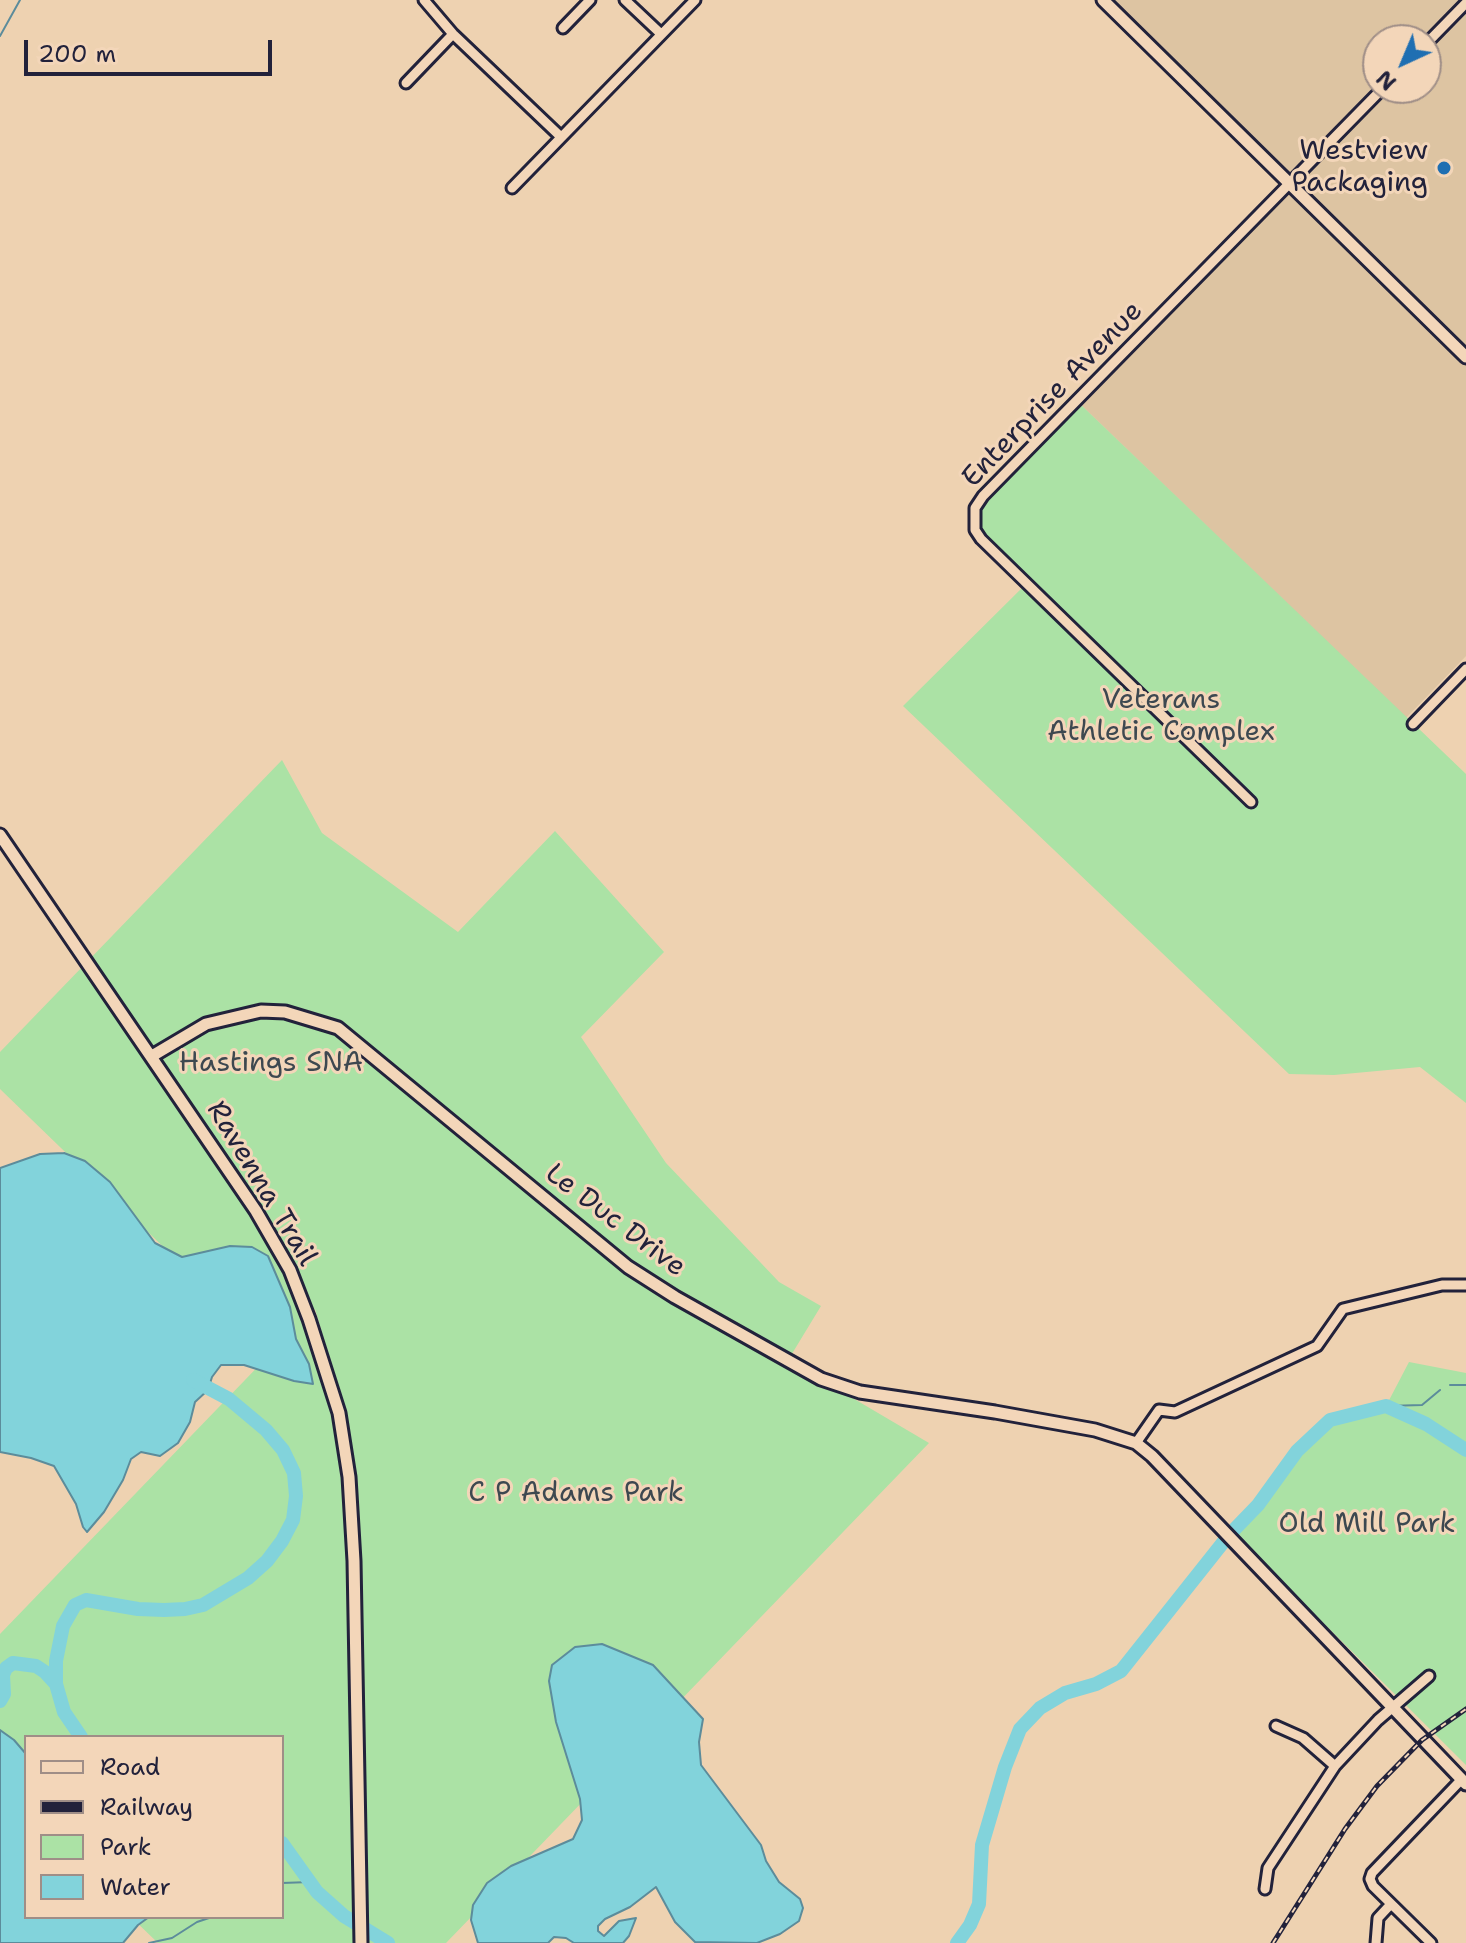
<!DOCTYPE html>
<html>
<head>
<meta charset="utf-8">
<style>
  body { margin:0 }
  #map { position:relative; width:1466px; height:1943px; overflow:hidden; background:#eed2b1; font-family:"Shantell Sans",sans-serif }
  canvas { display:block }
  .legend { position:absolute; left:24px; top:1735px; width:260px; height:184px; box-sizing:border-box; background:#f3d6b9; border:2px solid #9f8e87; margin:0; padding:10px 14px; list-style:none; font-size:24px; color:#22223b }
  .legend li { display:flex; align-items:center; gap:16px; height:40px }
  .legend b { width:40px; border:2px solid #9f8e87 }
  .north { position:absolute; left:1362px; top:24px; width:80px; height:80px; box-sizing:border-box; background:#f3d6b9; border:2px solid #9f8e87; border-radius:50%; rotate:224deg; font-size:22px; font-weight:700; line-height:32px; text-align:center; color:#22223b }
  .north::after { content:''; display:block; margin:auto; width:28px; height:36px; background:#1f6fb2; clip-path:polygon(50% 0,100% 100%,50% 72%,0 100%) }
  .scale { position:absolute; left:24px; top:40px; width:248px; height:36px; box-sizing:border-box; border:4px solid #22223b; border-top:0; padding-left:10px; font-size:24px; line-height:28px; white-space:nowrap; color:#22223b; -webkit-text-stroke:6px #f3d6b9; paint-order:stroke }
</style>
</head>
<body>
<div id="map">
<canvas width="1466" height="1943"></canvas>
<ul class="legend">
<li><b style="height:10px;background:#f3d6b9"></b>Road</li>
<li><b style="height:10px;background:#22223b"></b>Railway</li>
<li><b style="height:22px;background:#abe2a5"></b>Park</li>
<li><b style="height:22px;background:#82d3db"></b>Water</li>
</ul>
<div class="north">N</div>
<div class="scale">200 m</div>
</div>
<script>
const context = document.querySelector('canvas').getContext('2d');
context.lineJoin = 'round';
function fill(path, color) {
  context.fillStyle = color;
  context.fill(path, 'evenodd');
}
function poly(rows) {
  const path = new Path2D();
  for (const r of rows) {
    path.moveTo(r[0], r[1]);
    for (let i = 2; i < r.length; i += 2) path.lineTo(r[i], r[i + 1]);
  }
  return path;
}
function strokePath(path, color, width, dash) {
  context.strokeStyle = color;
  context.lineWidth = width;
  context.lineCap = dash ? 'butt' : 'round';
  context.setLineDash(dash || []);
  context.stroke(path);
}
function write(font, color, halo, rows, align = 'center') {
  context.font = font + ' "Shantell Sans",sans-serif';
  context.lineWidth = 6;
  context.setLineDash([]);
  context.textBaseline = 'middle';
  context.strokeStyle = halo;
  context.fillStyle = color;
  for (const [text, x, y, turn = 0] of rows) {
    context.save();
    context.translate(x, y);
    context.rotate((+turn || 0) * Math.PI / 180);
    context.textAlign = isNaN(turn) ? turn : align;
    if (halo) context.strokeText(text, 0, 0);
    context.fillText(text, 0, 0);
    context.restore();
  }
}
const built = poly([
  [1103,0,1466,0,1466,656,1406,718,1077,401,1289,184],
  [1378,40,1426,40,1426,88,1378,88]
]);
const green = poly([
  [1077,401,1466,774,1466,1103,1420,1067,1334,1075,1289,1074,903,706,1027,583,981,539,975,508],
  [282,760,322,833,458,932,555,831,664,952,581,1037,666,1163,779,1282,821,1306,790,1357,598,1248,929,1443,446,1943,366,1943,361,1547,357,1489,345,1413,315,1309,308,1316,337,1419,348,1504,354,1796,355,1943,158,1943,131,1917,282,1917,282,1737,26,1737,26,1815,0,1790,0,1634,272,1352,0,1089,0,1052],
  [1409,1362,1466,1373,1466,1765,1232,1532,1258,1505,1297,1451,1330,1420,1386,1406]
]);
const water = poly([
  [64,1153,85,1161,110,1182,155,1243,182,1257,230,1246,252,1247,268,1256,290,1307,296,1339,309,1364,313,1384,294,1381,244,1365,221,1365,212,1377,208,1390,195,1402,190,1422,178,1443,160,1456,141,1452,131,1459,123,1480,104,1512,87,1532,83,1527,76,1504,54,1466,31,1458,0,1452,0,1168,40,1154,64,1153],
  [602,1644,653,1665,703,1719,699,1742,701,1765,761,1845,766,1861,779,1882,800,1899,803,1908,799,1921,780,1934,757,1943,695,1942,675,1922,656,1887,630,1907,605,1919,598,1926,598,1931,604,1936,619,1921,636,1918,629,1936,623,1943,574,1943,566,1938,554,1937,548,1943,478,1943,471,1920,473,1905,487,1883,511,1866,573,1839,582,1820,580,1799,556,1722,549,1681,552,1665,575,1647,602,1644],
  [0,1730,14,1740,26,1754,26,1917,149,1917,138,1925,123,1943,0,1943,0,1730]
]);
const stream = poly([
  [0,36,20,0],
  [1450,1385,1466,1385],
  [1386,1406,1422,1405,1440,1390],
  [282,1883,310,1882],
  [149,1943,172,1938,197,1922,212,1917]
]);
const river = poly([
  [0,1701,4,1694,3,1675,6,1668,13,1663,36,1666,45,1672,56,1684],
  [81,1737,64,1712,56,1684,56,1661,63,1626,75,1605,86,1600,138,1609,164,1610,185,1609,203,1605,248,1578,267,1561,282,1541,293,1520,296,1496,294,1473,283,1450,266,1430,229,1399,193,1380],
  [282,1843,317,1892,344,1916,388,1943],
  [957,1943,970,1925,979,1904,982,1845,1005,1767,1020,1729,1040,1708,1065,1693,1096,1684,1121,1671,1229,1535,1258,1505,1297,1451,1330,1420,1386,1406,1426,1424,1466,1450]
]);
const minor = poly([
  [424,0,453,34,561,137],
  [625,0,661,34],
  [563,28,590,0],
  [1426,44,1466,3],
  [406,83,453,34],
  [512,188,695,0],
  [1413,724,1466,669],
  [1251,802,981,539,975,530,975,508,983,496,1383,88],
  [1136,1443,1159,1410,1175,1412,1317,1346,1343,1309,1442,1285,1466,1285],
  [1276,1726,1303,1738,1335,1766],
  [1265,1889,1268,1868,1335,1766,1378,1720,1429,1676],
  [1376,1943,1378,1918,1391,1904],
  [1431,1943,1373,1886,1370,1879,1372,1873,1461,1780]
]);
const tertiary = poly([
  [1103,0,1466,357],
  [0,835,256,1211,290,1270,309,1319,339,1413,349,1477,354,1561,361,1943],
  [152,1056,206,1024,261,1011,285,1012,338,1028,628,1267,675,1297,821,1379,860,1392,995,1412,1095,1430,1136,1443,1152,1456,1466,1784]
]);
const rail = poly([
  [1273,1943,1345,1829,1377,1786,1422,1740,1466,1709]
]);
const markers = [
  [1444,168,8,"#1f6fb2"]
];
const poiNames = [
  ["Westview",1428,152],
  ["Packaging",1428,184]
];
const streetNames = [
  ["Enterprise Avenue",1053,395,-46],
  ["Ravenna Trail",261,1184,59],
  ["Le Duc Drive",615,1221,37]
];
const parkNames = [
  ["Veterans",1161,701],
  ["Athletic Complex",1161,733],
  ["Hastings SNA",271,1064],
  ["C P Adams Park",576,1494],
  ["Old Mill Park",1367,1525]
];
fill(built, '#ddc4a2');
fill(green, '#abe2a5');
fill(water, '#82d3db');
strokePath(water, '#5c8c9b', 2);
strokePath(stream, '#5c8c9b', 2);
strokePath(river, '#82d3db', 14);
strokePath(minor, '#22223b', 15);
strokePath(tertiary, '#22223b', 17);
strokePath(minor, '#f3d6b9', 9);
strokePath(tertiary, '#f3d6b9', 11);
strokePath(rail, '#22223b', 5);
strokePath(rail, '#f3d6b9', 2, [6]);
for (const [x, y, r, color] of markers) {
  const dot = new Path2D();
  dot.arc(x, y, r, 0, 2 * Math.PI);
  context.fillStyle = color;
  context.fill(dot);
  strokePath(dot, '#f3d6b9', 3);
}
write('28px', '#22223b', '#f3d6b9', poiNames, 'right');
write('28px', '#22223b', '#f3d6b9', streetNames);
write('28px', '#3d4850', '#f3d6b9', parkNames);
</script>
</body>
</html>
